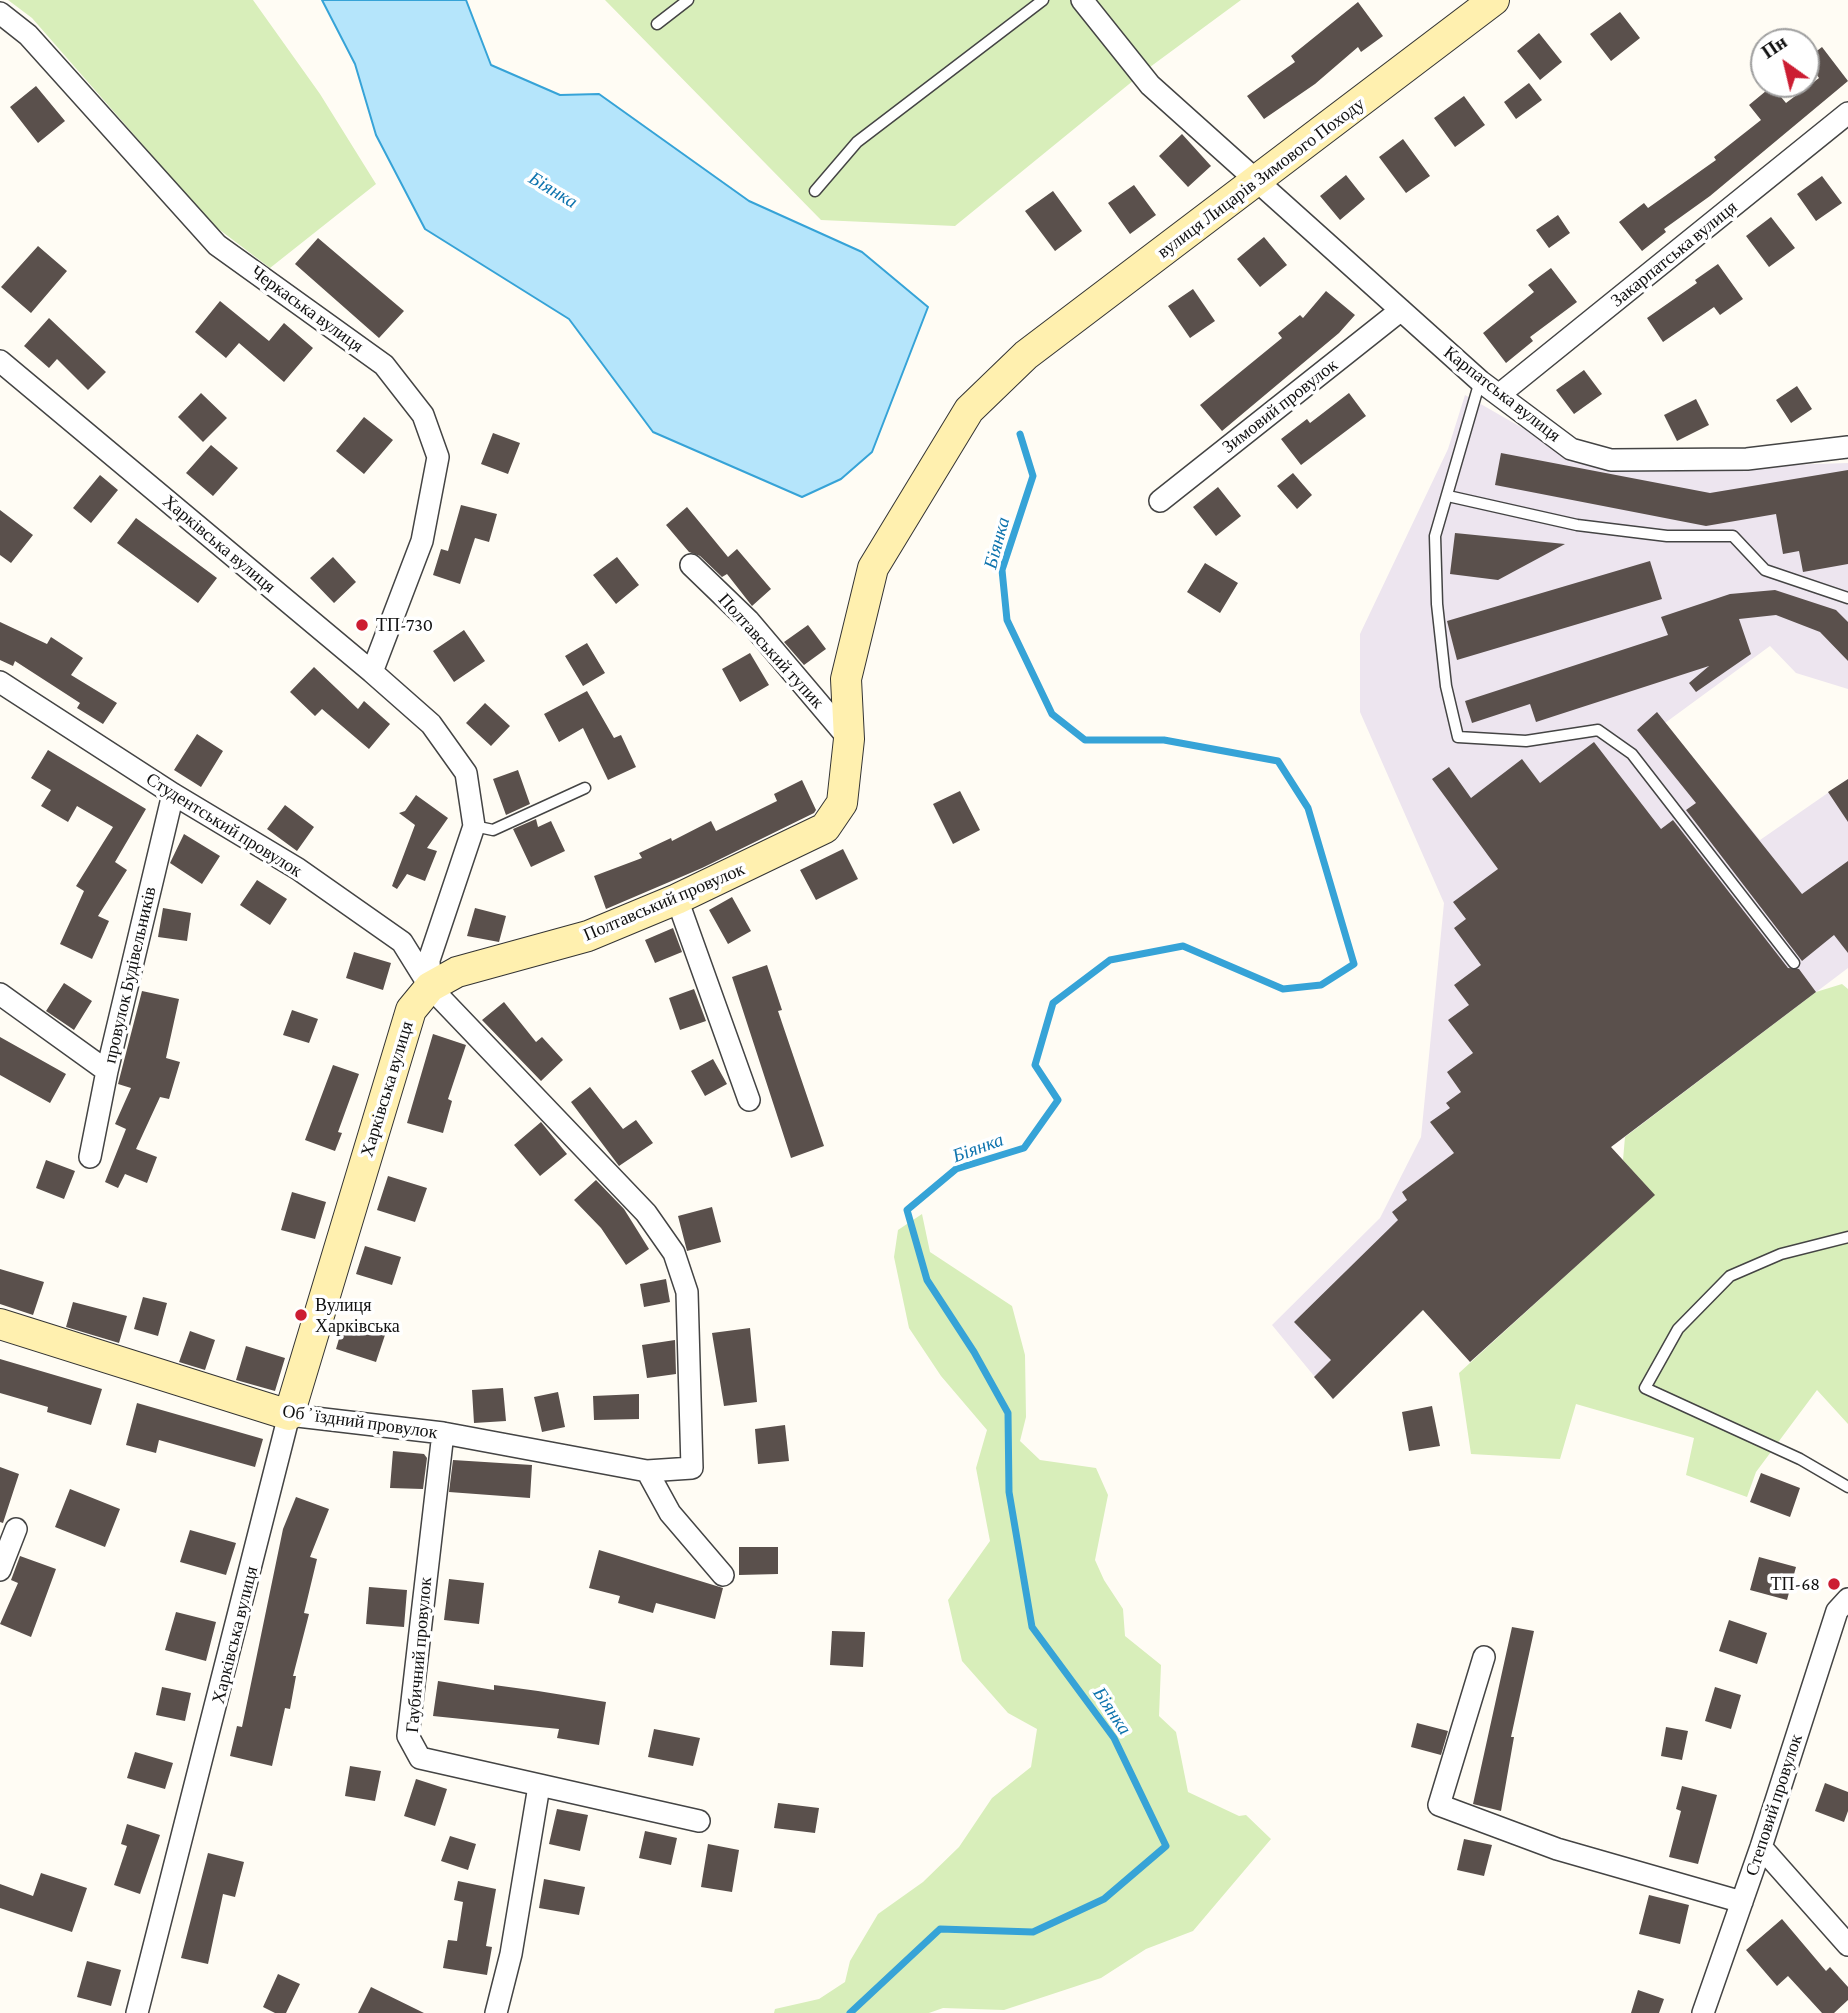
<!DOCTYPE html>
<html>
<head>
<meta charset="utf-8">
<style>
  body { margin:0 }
  #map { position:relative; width:1848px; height:2013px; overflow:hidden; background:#fffcf4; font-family:"Crimson Pro",serif }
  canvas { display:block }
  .north { position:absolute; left:1750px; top:28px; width:70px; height:70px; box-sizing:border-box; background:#fff; border:2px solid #a0a0a0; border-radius:50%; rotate:326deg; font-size:19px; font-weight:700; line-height:28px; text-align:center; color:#111 }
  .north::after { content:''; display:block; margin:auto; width:24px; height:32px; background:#cc1d32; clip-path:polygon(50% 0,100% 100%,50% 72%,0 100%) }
</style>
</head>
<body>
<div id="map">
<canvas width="1848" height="2013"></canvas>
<div class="north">Пн</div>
</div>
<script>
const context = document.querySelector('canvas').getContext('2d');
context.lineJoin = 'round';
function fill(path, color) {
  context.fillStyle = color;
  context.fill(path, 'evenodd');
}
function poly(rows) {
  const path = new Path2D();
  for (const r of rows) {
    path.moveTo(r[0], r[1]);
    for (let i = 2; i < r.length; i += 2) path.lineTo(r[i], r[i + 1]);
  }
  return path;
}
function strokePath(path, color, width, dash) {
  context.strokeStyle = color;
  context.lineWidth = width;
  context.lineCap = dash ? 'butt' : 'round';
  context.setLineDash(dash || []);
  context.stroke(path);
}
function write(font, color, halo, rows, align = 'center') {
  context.font = font + ' "Crimson Pro",serif';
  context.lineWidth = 7;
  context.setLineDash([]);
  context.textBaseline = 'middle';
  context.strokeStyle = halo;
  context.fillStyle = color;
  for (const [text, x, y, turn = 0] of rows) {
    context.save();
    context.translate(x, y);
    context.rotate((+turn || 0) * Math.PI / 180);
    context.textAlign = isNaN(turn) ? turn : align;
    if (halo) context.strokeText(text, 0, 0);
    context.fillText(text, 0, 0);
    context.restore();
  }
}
const industrial = poly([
  [1465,395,1573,457,1627,470,1848,463,1848,689,1796,673,1770,646,1665,723,1760,840,1848,779,1848,968,1508,1225,1333,1399,1272,1325,1380,1218,1421,1137,1444,903,1360,712,1360,634,1448,449]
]);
const green = poly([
  [8,0,253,0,320,94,376,184,270,268,212,224,32,18],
  [605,0,1241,0,1150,67,955,226,821,220],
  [1842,984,1848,989,1848,1424,1817,1390,1756,1472,1747,1497,1686,1475,1694,1438,1576,1404,1560,1459,1471,1454,1459,1373,1654,1195,1623,1160,1625,1137,1816,992],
  [922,1214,930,1252,1012,1306,1025,1355,1026,1417,1020,1441,1040,1460,1096,1468,1108,1495,1095,1560,1104,1580,1123,1609,1125,1636,1161,1665,1159,1716,1176,1732,1188,1792,1239,1816,1246,1815,1271,1839,1193,1931,1146,1949,1101,1978,1004,2010,943,2008,929,2013,774,2013,775,2009,819,1999,845,1982,850,1961,878,1914,923,1882,959,1847,992,1798,1031,1767,1037,1729,1008,1713,962,1661,948,1600,990,1541,976,1468,987,1430,941,1376,909,1328,894,1257,898,1230]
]);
const water = poly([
  [322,0,466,0,491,65,560,95,599,94,749,201,862,252,928,307,872,452,841,479,802,497,653,432,569,319,425,229,376,135,355,64,322,0]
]);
const stream = poly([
  [850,2013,940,1929,1033,1932,1104,1899,1166,1846,1114,1738,1032,1627,1009,1492,1008,1413,974,1352,927,1280,907,1210,956,1169,1024,1148,1058,1100,1035,1065,1053,1003,1110,960,1183,946,1283,989,1321,985,1354,964,1308,808,1278,761,1164,740,1085,740,1052,714,1007,620,1002,570,1033,476,1020,434]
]);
const building = poly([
  [1358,2,1383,36,1361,52,1358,47,1315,84,1264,119,1247,96,1295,62,1291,56],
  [1620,12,1640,38,1611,61,1590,34],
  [1539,33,1562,62,1540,80,1517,51],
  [1822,47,1848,81,1710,196,1664,229,1666,232,1642,251,1619,222,1644,203,1648,208,1716,160,1714,157,1761,120,1749,105,1772,86,1786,103,1819,78,1806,59],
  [1529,83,1542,100,1516,119,1504,102],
  [36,86,65,121,38,143,10,107],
  [1464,96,1485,125,1455,147,1434,118],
  [1182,134,1211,166,1188,187,1159,156],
  [1403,139,1430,176,1406,193,1379,157],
  [1346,175,1365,199,1340,220,1320,196],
  [1822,176,1842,203,1816,221,1797,194],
  [1134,185,1156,215,1130,234,1108,203],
  [1053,191,1082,231,1055,251,1025,211],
  [1558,215,1570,233,1549,248,1536,230],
  [1771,217,1795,248,1769,267,1746,236],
  [1264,237,1287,265,1260,287,1237,259],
  [318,238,404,311,379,338,295,264],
  [38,246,67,271,31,313,1,287],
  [1718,264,1743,299,1720,315,1714,307,1663,342,1647,318,1697,283,1695,280],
  [1551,268,1577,302,1530,337,1533,341,1506,363,1483,333,1534,292,1528,285],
  [1193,289,1215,321,1190,338,1168,306],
  [1326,291,1355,315,1339,333,1222,431,1200,405,1282,338,1278,333,1300,315,1303,318],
  [220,301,269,341,284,323,313,348,284,382,239,343,226,358,195,332],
  [49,318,106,372,88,390,57,359,49,368,24,346],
  [1584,370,1602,394,1574,414,1556,390],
  [1797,386,1812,409,1791,423,1776,400],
  [201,393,227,418,203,442,178,417],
  [1349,393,1366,416,1301,465,1281,439,1307,419,1310,423],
  [1696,399,1709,425,1677,441,1664,415],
  [364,417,393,440,364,474,336,451],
  [493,433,520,443,508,474,481,464],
  [211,445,238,468,213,496,186,473],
  [1501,453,1710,493,1848,470,1848,564,1803,572,1799,551,1783,554,1776,514,1706,526,1495,485],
  [1293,473,1312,495,1297,509,1277,486],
  [100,475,118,490,91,523,73,508],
  [1218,487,1241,516,1216,536,1193,507],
  [461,505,497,514,489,542,475,538,460,584,433,575,441,549,448,551],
  [687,507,728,557,737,549,771,589,752,606,727,574,722,577,700,556,689,552,666,525],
  [0,510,33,535,11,563,0,555],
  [136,518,217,578,198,603,117,543],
  [1455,533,1565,544,1498,580,1450,574],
  [333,557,356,582,334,603,310,578],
  [617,557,639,585,616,604,593,575],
  [1650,561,1662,599,1457,660,1447,621],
  [1205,563,1238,583,1220,613,1187,592],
  [1775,590,1836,610,1848,622,1848,661,1820,632,1776,615,1739,619,1751,654,1696,692,1689,683,1709,666,1536,722,1530,704,1472,723,1465,701,1668,635,1661,617,1730,594],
  [0,622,47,644,51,637,83,658,71,675,117,703,103,724,77,708,80,703,15,661,13,666,0,660],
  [808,625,826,649,804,665,784,642],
  [464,630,485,661,454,682,433,651],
  [587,643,605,673,583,686,565,656],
  [750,653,769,685,740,702,722,669],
  [314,667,358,709,364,701,390,724,369,749,322,709,315,716,290,692],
  [587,691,614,738,621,735,636,767,608,780,583,728,559,742,544,714],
  [485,703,510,726,491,746,466,723],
  [1657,712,1802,894,1848,861,1848,953,1834,935,1802,961,1686,810,1696,803,1637,730],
  [197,734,223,751,201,787,174,770],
  [1594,742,1661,829,1673,820,1788,968,1799,969,1816,992,1611,1147,1655,1195,1470,1362,1423,1310,1333,1399,1314,1377,1331,1360,1294,1322,1398,1220,1392,1212,1407,1200,1402,1192,1454,1153,1430,1122,1450,1108,1446,1103,1461,1092,1447,1072,1473,1053,1448,1020,1469,1005,1454,985,1481,965,1454,928,1466,919,1453,902,1498,869,1432,779,1449,767,1471,798,1522,759,1540,783],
  [48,750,146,809,115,862,127,870,98,916,109,921,92,959,60,944,84,891,76,886,113,827,77,806,68,822,41,806,51,790,31,778],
  [518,770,530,804,506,815,493,779],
  [1848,779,1848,822,1828,792],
  [802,780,816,810,814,813,702,868,606,909,594,876,642,858,639,853,671,838,672,841,711,821,716,831,777,801,774,794],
  [960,791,980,830,953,844,933,804],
  [416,795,448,818,427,848,437,851,425,881,407,874,397,889,392,886,415,825,399,813,405,811],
  [285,805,314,827,297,851,267,829],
  [536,819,538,827,551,821,565,851,531,867,513,829],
  [184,834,220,856,202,884,170,863],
  [843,849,858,879,816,900,800,870],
  [257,880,287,899,270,925,240,905],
  [732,897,751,931,728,944,709,910],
  [163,908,191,913,187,941,158,937],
  [475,908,506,916,499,942,467,936],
  [673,928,682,952,655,963,645,940],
  [354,952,391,963,383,990,346,978],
  [767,965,782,1010,778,1011,824,1146,791,1158,732,977],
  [64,983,92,1001,74,1030,46,1011],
  [694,989,706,1021,680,1030,669,998],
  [142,991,179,999,166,1058,180,1062,169,1099,160,1097,136,1149,157,1157,147,1183,125,1174,118,1188,105,1182,126,1129,115,1124,131,1088,118,1084],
  [504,1002,536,1042,542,1037,563,1060,541,1081,482,1020],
  [292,1010,318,1019,309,1043,283,1035],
  [433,1034,466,1045,448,1099,452,1101,443,1133,407,1123],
  [0,1037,66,1074,50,1103,0,1075],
  [713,1059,727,1084,705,1096,691,1071],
  [333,1065,359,1074,338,1132,342,1133,335,1151,305,1140],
  [590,1087,623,1129,636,1120,653,1143,619,1166,571,1102],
  [541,1122,567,1154,540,1176,514,1145],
  [46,1160,75,1171,64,1199,36,1188],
  [388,1176,427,1188,415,1222,377,1210],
  [596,1180,624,1209,649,1249,626,1265,601,1228,574,1200],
  [292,1192,326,1202,315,1239,281,1230],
  [712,1207,721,1242,687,1251,678,1216],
  [365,1246,401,1257,392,1285,356,1274],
  [0,1269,44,1282,33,1315,0,1304],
  [666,1279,670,1302,644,1307,640,1284],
  [143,1297,167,1303,158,1336,134,1329],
  [73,1302,127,1316,119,1343,66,1327],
  [344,1322,385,1335,376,1362,336,1349],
  [750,1328,757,1402,724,1406,712,1333],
  [190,1331,215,1340,205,1370,179,1362],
  [675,1340,676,1374,647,1378,642,1345],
  [246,1346,285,1358,275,1391,236,1380],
  [0,1359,102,1389,91,1425,47,1412,48,1407,0,1393],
  [503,1388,506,1421,474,1423,472,1390],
  [558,1392,565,1427,542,1432,534,1397],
  [639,1394,639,1419,594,1420,593,1396],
  [137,1403,263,1439,255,1467,159,1440,156,1453,126,1445],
  [1432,1406,1440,1446,1409,1451,1402,1412],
  [785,1425,789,1461,758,1464,755,1429],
  [393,1451,424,1454,427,1458,423,1489,390,1488],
  [453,1460,532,1465,530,1498,449,1492],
  [0,1467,19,1474,3,1523,0,1522],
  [1761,1473,1800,1488,1790,1517,1750,1502],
  [70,1489,120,1509,105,1547,55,1527],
  [296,1497,329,1509,310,1557,317,1559,304,1613,309,1614,293,1676,296,1676,290,1709,285,1708,272,1766,230,1756,237,1726,242,1727,283,1529],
  [190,1530,236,1543,226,1575,180,1562],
  [739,1547,778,1547,778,1574,739,1575],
  [599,1550,723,1588,715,1619,656,1603,653,1613,618,1603,620,1596,589,1588],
  [20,1556,56,1569,31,1637,0,1624,18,1583,11,1580],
  [1759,1557,1796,1567,1787,1600,1750,1590],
  [449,1579,484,1583,479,1624,444,1620],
  [369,1587,407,1590,404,1627,366,1624],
  [176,1612,216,1622,206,1661,165,1650],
  [1729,1620,1767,1633,1757,1664,1719,1651],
  [1512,1627,1534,1631,1511,1737,1514,1737,1501,1811,1473,1804],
  [832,1631,865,1632,863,1667,830,1665],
  [438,1681,494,1690,494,1685,538,1691,606,1702,599,1745,557,1738,559,1729,433,1716],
  [162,1687,191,1693,185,1721,156,1715],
  [1715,1687,1741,1695,1731,1729,1705,1721],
  [1417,1723,1448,1731,1441,1755,1411,1747],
  [1666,1727,1688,1731,1682,1760,1661,1756],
  [654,1729,700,1738,693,1766,648,1757],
  [135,1752,173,1763,165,1789,127,1778],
  [350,1766,381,1771,375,1801,345,1796],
  [416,1779,447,1789,435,1826,404,1816],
  [1825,1783,1848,1792,1848,1811,1844,1822,1815,1811],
  [1682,1786,1717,1795,1698,1864,1669,1857,1681,1811,1676,1809],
  [778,1803,819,1808,815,1833,774,1828],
  [557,1809,588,1815,580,1851,549,1844],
  [127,1824,160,1835,140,1894,114,1885,127,1846,121,1844],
  [645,1831,677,1838,671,1865,639,1858],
  [450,1836,476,1844,468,1870,441,1861],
  [1464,1839,1492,1845,1484,1876,1457,1870],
  [708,1844,739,1850,732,1892,701,1887],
  [208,1853,244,1862,235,1897,223,1894,208,1964,181,1958],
  [41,1873,87,1888,72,1932,0,1908,0,1884,33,1896],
  [544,1879,585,1887,579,1915,539,1908],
  [458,1881,496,1889,486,1946,492,1947,487,1975,443,1968,448,1940,457,1941,463,1902,454,1900],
  [1649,1895,1689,1905,1680,1944,1639,1934],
  [1782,1919,1826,1971,1830,1967,1848,1987,1848,2000,1834,2013,1822,2013,1788,1976,1777,1986,1746,1950],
  [87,1961,121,1970,111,2006,77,1997],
  [278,1974,300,1984,286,2013,275,2013,263,2007],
  [371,1987,424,2013,358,2013],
  [1638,1990,1664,1999,1659,2013,1631,2013]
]);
const lane = poly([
  [657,24,688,0],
  [815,191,857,142,1043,0],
  [1480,381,1435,536,1437,604,1446,686,1458,737,1526,741,1598,730,1632,754,1794,963],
  [1448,496,1577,525,1667,536,1733,536,1765,570,1848,598],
  [474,826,493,830,585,788],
  [1848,1237,1781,1254,1730,1276,1678,1329,1645,1388,1800,1459,1848,1487]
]);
const street = poly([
  [1082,0,1150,85,1480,381,1571,449,1611,460,1747,459,1848,447],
  [0,13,28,35,217,245,384,365,423,415,438,457,422,541,372,672],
  [0,361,372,672,431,724,466,773,474,826,429,960,430,985],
  [1500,394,1848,113],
  [1160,501,1401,310],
  [691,565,749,621,849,739],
  [0,682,173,794,298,869,402,942,430,987,646,1213,674,1253,687,1292,692,1468,647,1471,443,1433,289,1415,137,2013],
  [677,899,749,1100],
  [0,994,107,1071],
  [90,1157,107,1071,173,794],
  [443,1433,408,1736,420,1758,699,1821],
  [647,1471,670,1513,723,1575],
  [0,1570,16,1529],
  [1484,1657,1439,1805,1557,1849,1742,1902],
  [1761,1847,1848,1945],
  [496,2013,511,1954,539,1786],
  [1703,2013,1761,1847,1837,1611,1848,1599]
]);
const secondary = poly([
  [0,1324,289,1415,411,1010,430,987,457,972,588,936,677,899,825,828,842,803,849,739,846,679,873,568,969,410,1026,355,1494,0]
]);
const markers = [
  [362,625,7,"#cc1d32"],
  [301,1315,7,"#cc1d32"],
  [1834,1584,7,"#cc1d32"]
];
const streetNames = [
  ["вулиця Лицарів Зимового Походу",1261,178,-37],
  ["Закарпатська вулиця",1674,254,-39],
  ["Черкаська вулиця",307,309,36],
  ["Карпатська вулиця",1502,394,38],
  ["Зимовий провулок",1280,406,-38],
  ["Харківська вулиця",219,544,40],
  ["Полтавський тупик",771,651,48],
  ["Студентський провулок",224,825,32],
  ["Полтавський провулок",664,902,-23],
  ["провулок Будівельників",130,975,-77],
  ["Харківська вулиця",387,1089,-73],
  ["Обʼїздний провулок",360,1422,8],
  ["Харківська вулиця",235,1635,-76],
  ["Гаубичний провулок",419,1655,-85],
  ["Степовий провулок",1774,1805,-72]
];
const poiNames = [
  ["ТП-730",376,625],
  ["Вулиця",315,1305],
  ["Харківська",315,1326],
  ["ТП-68",1820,1584,"right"]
];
const waterNames = [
  ["Біянка",553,190,31],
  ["Біянка",997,543,-75],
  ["Біянка",978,1148,-20],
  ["Біянка",1112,1711,56]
];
fill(industrial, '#ede5ef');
fill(green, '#d8eeba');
fill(water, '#b5e5fb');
strokePath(water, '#36a3d7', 2);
strokePath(stream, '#36a3d7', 7);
fill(building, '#5a504c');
strokePath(lane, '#444', 13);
strokePath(street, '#444', 24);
strokePath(secondary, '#333', 32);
strokePath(lane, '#fff', 10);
strokePath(street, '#fff', 21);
strokePath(secondary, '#fff0af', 30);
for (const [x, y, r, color] of markers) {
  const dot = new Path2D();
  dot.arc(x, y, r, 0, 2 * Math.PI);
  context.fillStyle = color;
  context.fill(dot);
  strokePath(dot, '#fff', 2.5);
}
write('18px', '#111', '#fff', streetNames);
write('18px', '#111', '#fff', poiNames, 'left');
write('italic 19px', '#0f74ae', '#fff', waterNames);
</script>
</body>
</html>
